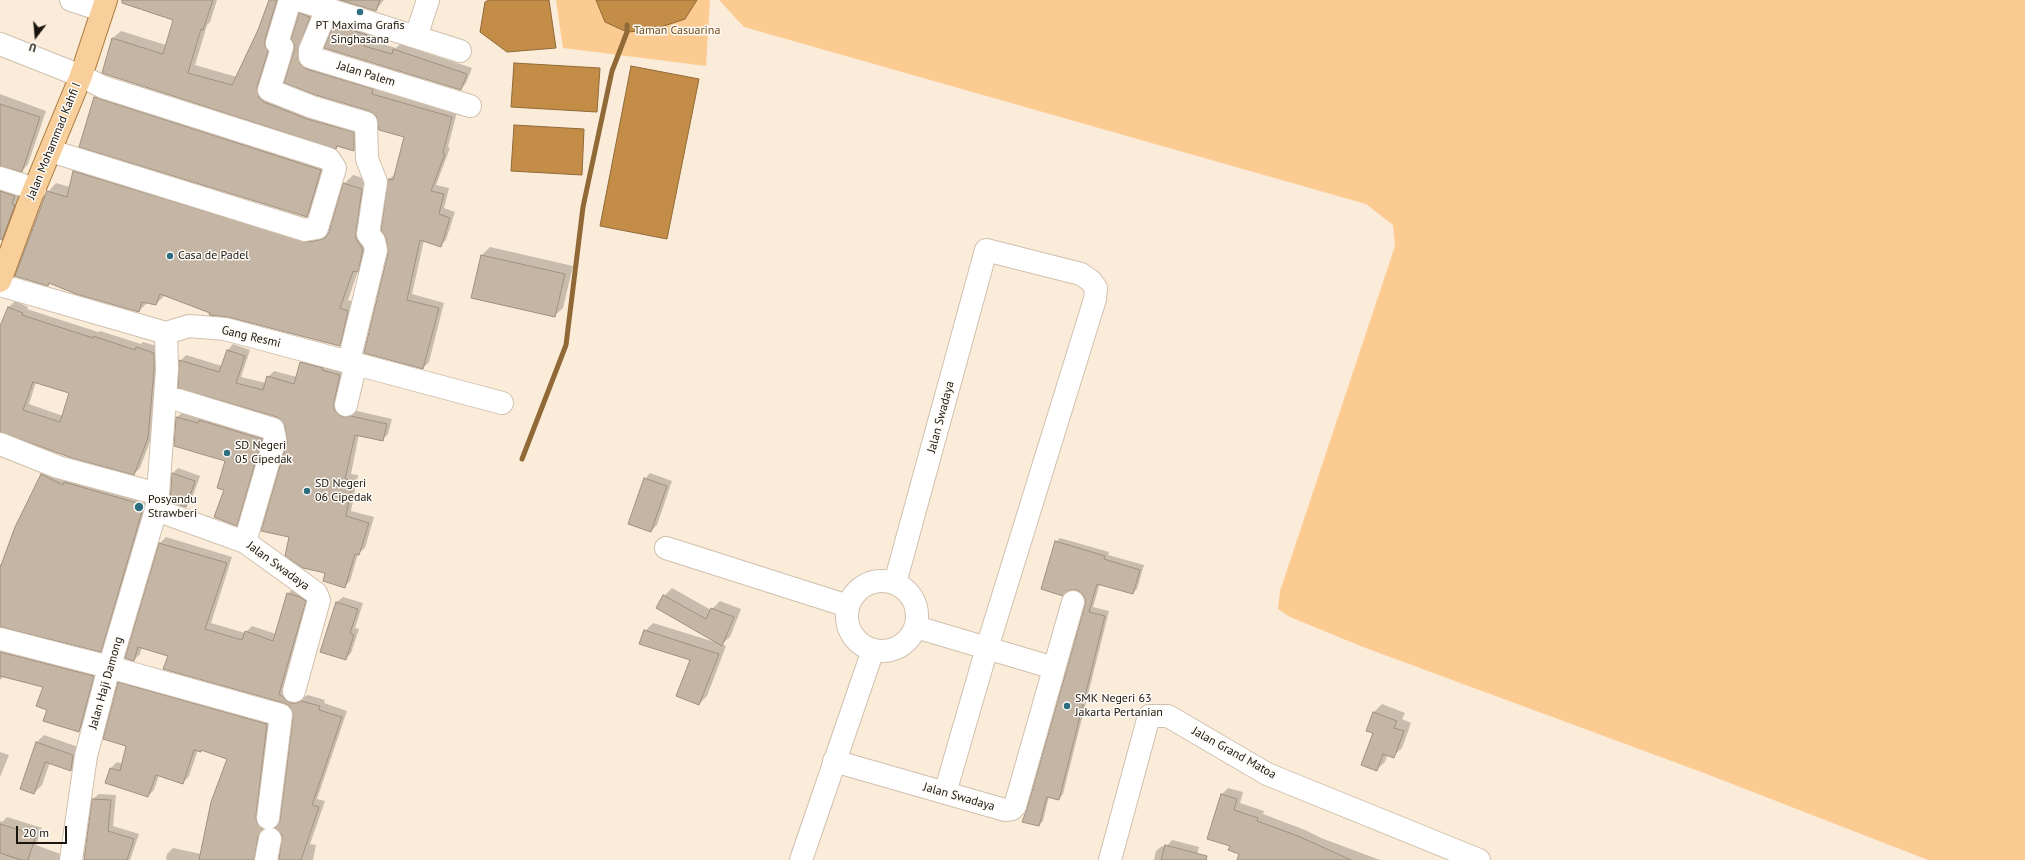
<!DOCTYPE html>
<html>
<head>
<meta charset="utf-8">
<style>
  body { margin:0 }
  #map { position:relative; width:2025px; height:860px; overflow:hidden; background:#fbebd9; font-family:"PT Sans",sans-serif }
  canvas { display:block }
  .north { position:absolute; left:16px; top:16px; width:40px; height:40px; -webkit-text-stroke:3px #fefbf7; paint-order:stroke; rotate:196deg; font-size:11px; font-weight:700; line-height:16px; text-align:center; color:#1a150e }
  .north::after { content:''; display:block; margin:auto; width:14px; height:18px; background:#1a150e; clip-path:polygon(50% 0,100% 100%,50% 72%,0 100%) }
  .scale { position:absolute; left:16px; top:826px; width:51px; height:18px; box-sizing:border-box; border:2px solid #1a150e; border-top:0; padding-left:5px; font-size:12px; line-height:14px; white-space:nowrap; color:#1a150e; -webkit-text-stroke:3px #fefbf7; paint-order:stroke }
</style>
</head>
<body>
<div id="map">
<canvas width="2025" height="860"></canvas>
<div class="north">U</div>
<div class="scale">20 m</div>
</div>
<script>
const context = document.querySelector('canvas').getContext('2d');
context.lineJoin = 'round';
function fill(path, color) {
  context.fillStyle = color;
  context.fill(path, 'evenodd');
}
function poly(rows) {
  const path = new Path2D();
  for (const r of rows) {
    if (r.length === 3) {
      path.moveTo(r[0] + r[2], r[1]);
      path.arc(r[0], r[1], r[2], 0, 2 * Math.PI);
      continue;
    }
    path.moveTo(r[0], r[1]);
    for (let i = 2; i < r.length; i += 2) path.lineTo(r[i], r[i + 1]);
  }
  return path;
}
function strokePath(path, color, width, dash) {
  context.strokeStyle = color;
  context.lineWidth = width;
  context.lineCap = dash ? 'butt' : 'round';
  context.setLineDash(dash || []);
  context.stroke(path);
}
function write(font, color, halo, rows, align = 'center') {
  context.font = font + ' "PT Sans",sans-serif';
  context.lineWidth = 3;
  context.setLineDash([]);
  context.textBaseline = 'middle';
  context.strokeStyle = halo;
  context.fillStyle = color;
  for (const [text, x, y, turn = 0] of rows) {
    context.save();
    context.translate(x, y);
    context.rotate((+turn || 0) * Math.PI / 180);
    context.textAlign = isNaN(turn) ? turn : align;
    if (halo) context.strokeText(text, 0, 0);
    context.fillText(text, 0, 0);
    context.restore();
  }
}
const green = poly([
  [556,0,710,0,706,66,563,48],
  [719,0,2025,0,2025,860,1928,860,1704,773,1363,647,1290,617,1278,609,1280,591,1395,246,1393,225,1366,204,744,27]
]);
const water = poly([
  [489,0,549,0,556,48,507,52,480,32,485,2,489,0],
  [596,0,697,0,685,19,652,30,627,32,605,22,596,0],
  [514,63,600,68,597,112,511,107,514,63],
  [631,66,699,79,667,239,600,226,631,66],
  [514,125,584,129,582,175,511,171,514,125]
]);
const shadow = poly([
  [126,0,217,0,210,22,207,25,195,65,237,77,267,9,274,2,280,4,275,43,264,79,361,125,361,143,354,150,338,145,336,148,103,72,113,38,121,31,166,45,174,18],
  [344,0,384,0,376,10],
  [315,11,303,44,457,112,448,147,450,148,436,185,449,188,444,208,455,212,446,240,441,245,424,240,412,294,444,303,429,362,423,368,389,253,387,238,382,230,389,179,395,174,406,137,370,110,286,82,295,50,298,19,304,14,310,16],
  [341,19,372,29,369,40,396,48,400,44,472,68,466,83,461,89,326,48,335,25],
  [101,91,327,164,312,210,306,216,80,146,95,97],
  [0,94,46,111,28,164,22,171,0,165],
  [83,163,316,234,330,232,344,184,353,175,370,180,366,263,358,271,348,300,356,302,348,337,339,345,164,296,156,304,148,302,139,311,50,283,48,285,48,192,56,183,70,187,74,172],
  [0,180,23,196,10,230,2,239,0,238],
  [490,247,573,266,563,308,554,316,482,255],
  [15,301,28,307,27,309,98,332,100,331,141,344,143,342,160,347,154,431,140,468,134,474,0,432,0,328,9,307],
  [36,382,70,393,63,416,29,404],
  [233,344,250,350,241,377,266,383,268,377,274,371,297,377,301,362,307,357,346,369,350,412,357,411,392,419,388,434,382,440,359,434,351,474,358,475,351,511,374,517,365,548,358,554,350,581,344,587,327,572,291,536,288,443,286,426,283,420,180,361,186,355,222,366,228,350],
  [183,412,267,433,242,519,236,525,225,489,226,460,175,445,177,417],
  [178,468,200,476,191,501,186,506,171,501,173,473],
  [47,469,149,500,106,646,100,651,0,626,0,564,2,565,16,527,42,474],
  [650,473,672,481,657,525,651,531,645,479],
  [166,537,232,557,211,623,245,633,252,626,276,634,288,594,294,587,311,595,297,697,304,697,308,695,325,700,324,703,347,711,317,799,325,801,310,844,316,845,313,860,280,860,283,841,281,820,294,716,291,705,169,656,142,647,140,654,134,660,126,658,160,543],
  [1060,538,1109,552,1108,555,1144,565,1137,589,1133,593,1100,583,1093,607,1109,611,1063,794,1059,799,1049,796,1043,821,1039,825,1028,810,1086,605,1086,598,1056,542],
  [672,588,711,610,720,601,741,609,730,637,722,644,726,646,707,696,699,704,692,659,645,631,653,623,718,643,658,608,664,596],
  [343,597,363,603,355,628,359,629,351,653,345,659,321,651,337,602],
  [0,645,98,671,84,725,79,730,48,709,45,686,4,676,0,680],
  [125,677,273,718,268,822,263,830,259,851,261,860,166,860,167,854,173,848,201,854,229,758,202,749,198,750,189,776,183,783,159,775,154,790,148,796,106,782,111,768,117,762,123,764,128,745,119,683],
  [1382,704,1405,713,1402,719,1411,723,1402,748,1393,756,1388,754,1385,762,1376,770,1374,712],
  [44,735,81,748,78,762,71,770,50,762,42,785,34,793,36,743],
  [0,752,9,755,0,777],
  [1228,788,1243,792,1240,803,1264,811,1263,814,1305,830,1321,838,1380,860,1238,860,1241,853,1231,845,1222,794],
  [99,794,116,795,113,826,139,834,130,860,91,860,93,799],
  [7,817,42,828,36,845,66,856,68,860,0,860,0,821,2,822],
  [1172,840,1199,847,1196,860,1154,860,1156,851,1162,846,1166,847]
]);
const stream = poly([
  [522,459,566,345,583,207,612,71,627,32,627,25]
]);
const building = poly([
  [122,0,213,0,203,30,201,29,188,73,232,85,258,30,269,0,277,0,265,39,265,46,268,51,257,87,259,98,264,102,307,119,354,132,354,151,337,146,336,149,102,73,112,38,163,54,173,20,122,3,122,0],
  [340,0,380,0,376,11,340,0],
  [299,13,310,17,298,50,300,64,306,69,373,89,372,94,452,117,443,153,445,154,431,191,444,194,439,214,450,218,441,247,420,240,407,300,439,308,423,369,364,353,388,253,386,238,381,230,388,179,393,180,404,137,379,130,376,116,370,111,316,95,284,83,294,50,294,44,291,39,299,13],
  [334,24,367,35,364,46,392,54,393,49,467,74,461,90,324,48,334,24],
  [94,97,321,170,307,217,79,147,94,97],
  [0,104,40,117,22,172,0,166,0,104],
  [73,171,307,242,319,240,325,238,329,232,343,183,362,189,356,232,356,238,363,250,358,272,353,271,340,308,348,311,340,346,228,317,209,315,210,313,160,294,156,305,142,302,139,312,76,294,49,283,48,286,15,276,47,191,67,197,73,171],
  [0,191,15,196,12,204,15,205,2,240,0,239,0,191],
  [481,255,565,274,555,317,471,298,481,255],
  [8,307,23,313,22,315,93,338,93,336,135,350,136,347,154,353,154,370,148,438,134,475,72,458,0,432,0,326,8,307],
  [33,382,69,393,60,422,23,410,33,382],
  [227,350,245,356,236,383,263,390,267,376,294,384,300,362,323,368,322,370,340,375,334,402,334,409,338,414,343,417,351,416,387,424,383,441,355,435,345,479,353,481,346,516,369,523,359,555,355,554,345,588,323,581,325,573,303,568,285,556,289,537,261,531,287,442,285,427,282,421,277,417,178,388,179,360,219,372,227,350],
  [176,417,198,423,199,420,262,439,237,526,214,517,224,490,217,488,225,461,174,446,176,417],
  [172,473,195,481,186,507,170,502,172,473],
  [41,474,63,485,64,482,144,505,101,652,0,627,0,568,15,527,41,474],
  [644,478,667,486,651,532,628,524,644,478],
  [1055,541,1105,556,1104,559,1140,570,1133,594,1097,584,1089,612,1105,616,1059,800,1047,797,1039,826,1022,822,1027,809,1085,605,1085,599,1082,593,1077,590,1070,590,1063,596,1041,589,1055,541],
  [159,543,227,563,205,629,242,640,245,631,273,641,287,593,300,597,306,601,279,694,290,703,297,703,301,701,320,706,319,710,342,717,312,805,319,807,301,860,279,860,282,835,275,828,280,820,293,717,290,706,284,703,163,669,168,656,138,647,134,661,125,658,159,543],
  [663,595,706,619,711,608,734,617,722,646,656,608,663,595],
  [336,602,358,609,350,633,354,635,346,660,320,652,336,602],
  [644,630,719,654,699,705,676,696,690,660,639,644,644,630],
  [0,652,94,676,79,732,43,721,47,710,36,706,43,687,0,676,0,652],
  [118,682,267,724,256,816,257,823,263,829,258,837,254,860,199,860,211,802,227,759,201,750,201,752,194,750,183,784,156,775,148,797,105,783,110,768,120,771,126,746,103,739,118,682],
  [1373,712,1397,721,1394,728,1404,731,1394,758,1383,754,1377,771,1361,765,1373,733,1366,731,1373,712],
  [36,742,73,755,71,771,45,762,34,794,20,789,36,742],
  [1221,794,1237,799,1234,810,1258,818,1257,821,1298,836,1351,860,1237,860,1239,854,1228,850,1230,846,1207,839,1221,794],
  [92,799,111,800,108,831,134,839,127,860,84,860,92,799],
  [0,824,36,835,28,860,21,860,0,853,0,824],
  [1165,845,1207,856,1206,860,1161,860,1165,845]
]);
const minor = poly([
  [71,0,102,10],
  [290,0,277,43,282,47,279,58,269,90,312,107,366,123,367,159,376,182,368,234,374,241,376,250,349,361],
  [299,0,460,51],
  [327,9,310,50,310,57,470,106],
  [416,37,428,0],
  [0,44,81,76,103,87,329,159,335,168,317,228,305,230,51,151],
  [0,178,35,189],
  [0,285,166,333,189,326,225,329,502,403],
  [178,400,273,429,275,439,245,542],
  [346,405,356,363],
  [0,444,58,467,158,494,156,510,245,542,316,593,319,600,294,691],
  [158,494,167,370,166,333],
  [666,548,848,606],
  [882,616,35],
  [895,583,986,250,1081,274,1091,281,1096,288,1095,299,987,648,945,793],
  [916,627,1054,668],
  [0,639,109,667,281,715,268,818],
  [834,761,1005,810,1012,809,1015,806,1073,602],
  [71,860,86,756,107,675,156,510],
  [266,860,270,839],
  [801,860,873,650],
  [1110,860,1149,716,1168,716,1267,774,1479,860]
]);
const major = poly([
  [0,281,31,197,81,76,106,0]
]);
const markers = [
  [360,12,4,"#2d6e81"],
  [170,256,4,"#2d6e81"],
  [227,453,4,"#2d6e81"],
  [307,491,4,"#2d6e81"],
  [139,507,5,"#2d6e81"],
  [1067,706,4,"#2d6e81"]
];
const poiNames = [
  ["PT Maxima Grafis",360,26,"center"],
  ["Singhasana",360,40,"center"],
  ["Casa de Padel",178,256],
  ["SD Negeri",235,446],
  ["05 Cipedak",235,460],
  ["SD Negeri",315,484],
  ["06 Cipedak",315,498],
  ["Posyandu",148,500],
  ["Strawberi",148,514],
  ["SMK Negeri 63",1075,699],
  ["Jakarta Pertanian",1075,713]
];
const parkNames = [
  ["Taman Casuarina",677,31]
];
const streetNames = [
  ["Jalan Palem",366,74,17],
  ["Jalan Mohammad Kahfi I",54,141,-68],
  ["Gang Resmi",251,337,13],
  ["Jalan Swadaya",941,417,-75],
  ["Jalan Swadaya",278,566,36],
  ["Jalan Haji Damong",106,683,-74],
  ["Jalan Grand Matoa",1234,753,29],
  ["Jalan Swadaya",959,797,16]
];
fill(green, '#fccb92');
fill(water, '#c38d48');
strokePath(water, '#906937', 1);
fill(shadow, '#0003');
strokePath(stream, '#906937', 5);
fill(building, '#c5b5a4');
strokePath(building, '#9f907f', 1);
strokePath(minor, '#d0c0ae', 24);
strokePath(major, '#a8793d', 24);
strokePath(minor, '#fff', 22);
strokePath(major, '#f8cf9a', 22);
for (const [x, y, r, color] of markers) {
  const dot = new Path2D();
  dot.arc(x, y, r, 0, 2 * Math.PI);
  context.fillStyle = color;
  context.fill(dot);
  strokePath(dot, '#fefbf7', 1.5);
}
write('12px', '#1a150e', '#fefbf7', poiNames, 'left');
write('12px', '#704a16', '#fefbf7', parkNames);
write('12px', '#1a150e', '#fefbf7', streetNames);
</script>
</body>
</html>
